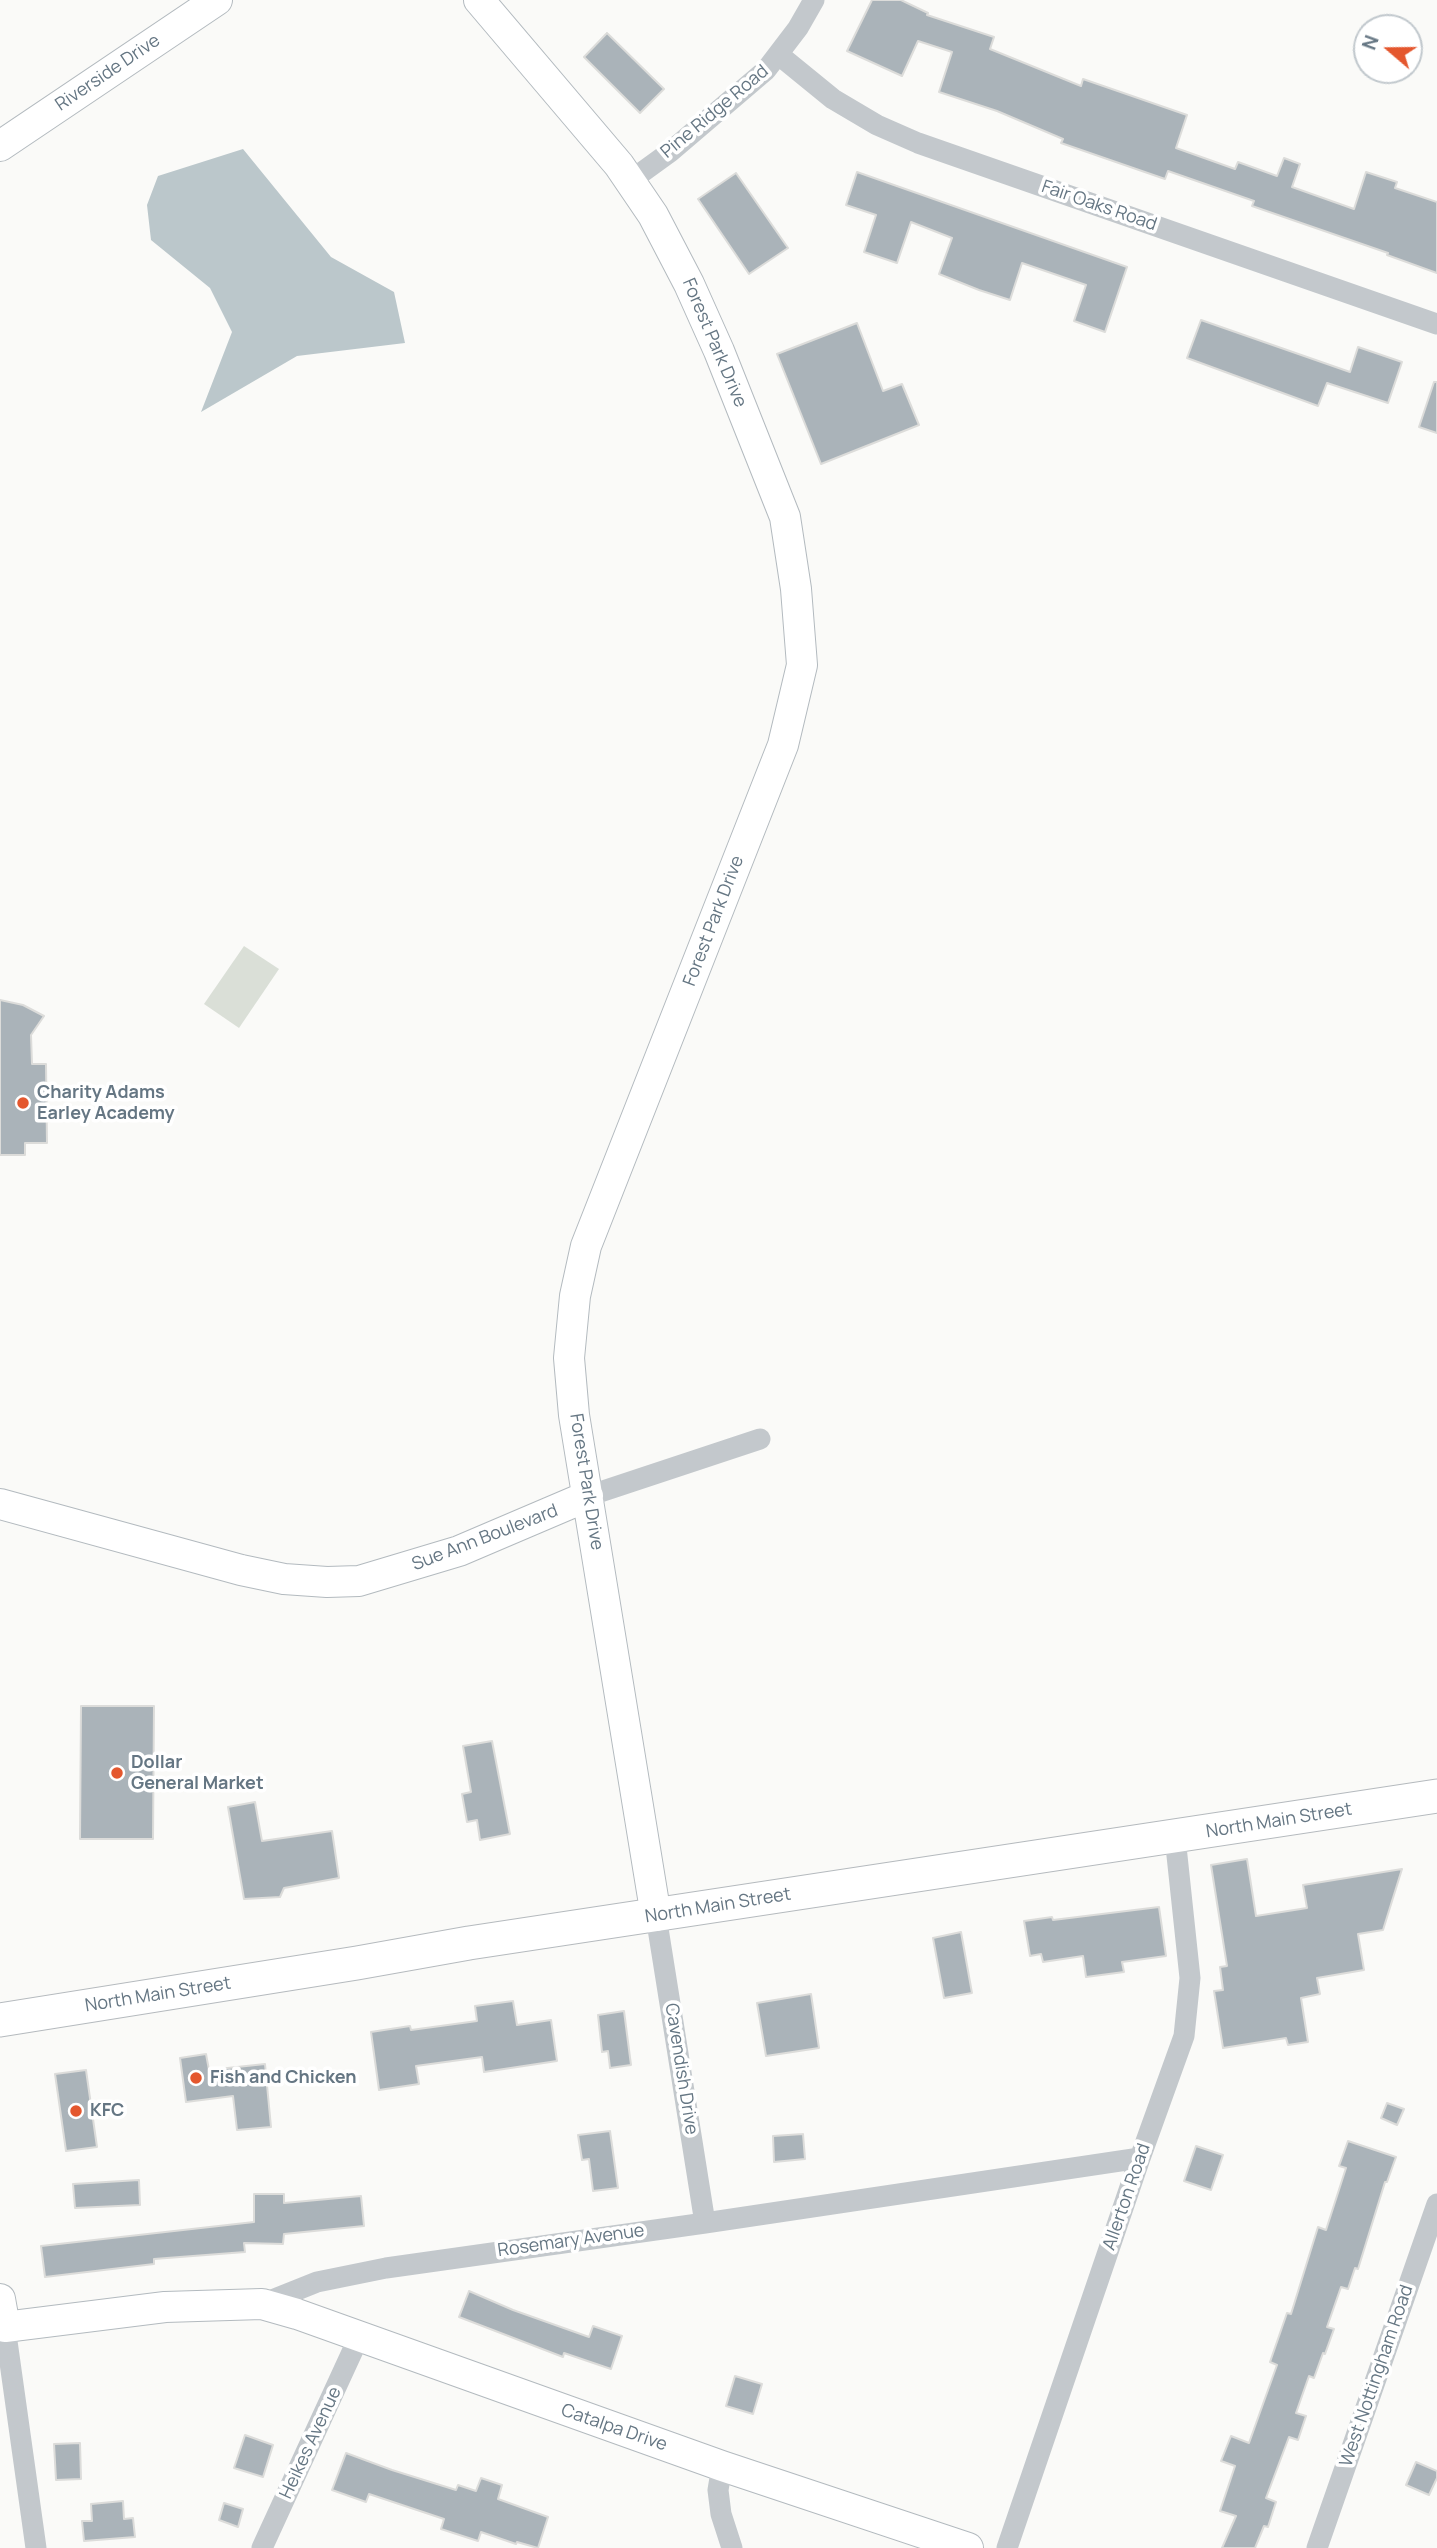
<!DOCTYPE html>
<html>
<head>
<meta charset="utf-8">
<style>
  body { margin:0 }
  #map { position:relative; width:1437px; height:2548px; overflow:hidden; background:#fafaf8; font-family:Manrope,sans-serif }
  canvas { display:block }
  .north { position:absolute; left:1353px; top:14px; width:70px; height:70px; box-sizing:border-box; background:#fff; border:2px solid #c1c8cd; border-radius:50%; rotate:290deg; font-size:19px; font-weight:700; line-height:28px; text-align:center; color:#657683 }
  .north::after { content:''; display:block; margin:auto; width:24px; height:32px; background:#e4572e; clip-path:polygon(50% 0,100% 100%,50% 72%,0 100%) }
</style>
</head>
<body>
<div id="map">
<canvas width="1437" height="2548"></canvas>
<div class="north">N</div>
</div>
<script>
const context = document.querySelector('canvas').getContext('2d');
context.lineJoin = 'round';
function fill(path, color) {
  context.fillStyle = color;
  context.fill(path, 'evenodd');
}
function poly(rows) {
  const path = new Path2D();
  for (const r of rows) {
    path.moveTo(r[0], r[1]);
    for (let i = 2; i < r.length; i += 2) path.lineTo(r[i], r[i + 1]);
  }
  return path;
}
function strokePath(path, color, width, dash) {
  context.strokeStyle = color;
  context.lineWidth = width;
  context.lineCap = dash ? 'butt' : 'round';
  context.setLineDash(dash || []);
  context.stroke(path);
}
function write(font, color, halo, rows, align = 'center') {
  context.font = font + ' Manrope,sans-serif';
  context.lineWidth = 7;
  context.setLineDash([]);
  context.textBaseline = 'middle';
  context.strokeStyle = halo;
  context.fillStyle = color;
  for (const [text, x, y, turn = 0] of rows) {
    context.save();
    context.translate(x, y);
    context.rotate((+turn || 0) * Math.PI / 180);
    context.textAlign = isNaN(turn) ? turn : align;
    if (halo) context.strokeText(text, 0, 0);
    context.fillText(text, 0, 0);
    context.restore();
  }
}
const green = poly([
  [244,946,279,969,239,1028,204,1004]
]);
const water = poly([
  [243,149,331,257,394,292,405,343,297,356,201,412,232,332,210,288,151,240,147,205,158,176]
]);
const building = poly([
  [872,0,901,0,928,13,927,15,994,37,990,49,1081,86,1083,79,1187,115,1176,148,1235,169,1238,162,1277,176,1284,158,1300,164,1292,187,1354,209,1366,172,1397,182,1395,188,1437,202,1437,273,1387,255,1388,253,1252,206,1254,201,1168,171,1165,179,1061,143,1063,139,997,111,939,92,952,52,918,41,902,76,847,51,872,0],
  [607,33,664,89,640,113,584,57,607,33],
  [857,172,1127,267,1105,332,1074,321,1086,285,1022,263,1010,300,979,290,939,274,952,238,911,222,897,263,864,252,876,215,846,205,857,172],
  [736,173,788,248,749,274,698,199,736,173],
  [1201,320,1350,372,1358,347,1402,362,1388,403,1327,383,1318,406,1187,358,1201,320],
  [857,323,883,391,902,384,919,425,821,464,777,354,857,323],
  [1434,382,1437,382,1437,433,1419,427,1434,382],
  [0,1000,23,1005,44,1016,31,1035,32,1064,46,1064,47,1143,25,1143,25,1155,0,1155,0,1000],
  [81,1706,154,1706,153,1839,80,1839,81,1706],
  [492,1741,510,1834,480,1840,477,1820,467,1822,462,1794,471,1792,463,1746,492,1741],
  [255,1802,262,1841,332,1831,339,1878,284,1888,280,1897,244,1899,228,1807,255,1802],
  [1247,1859,1256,1916,1307,1908,1303,1885,1402,1869,1383,1930,1358,1934,1364,1970,1317,1978,1320,1994,1301,1998,1308,2042,1288,2045,1286,2038,1223,2048,1214,1991,1223,1990,1220,1967,1227,1966,1211,1865,1247,1859],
  [1159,1907,1166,1956,1122,1962,1124,1972,1086,1977,1083,1956,1043,1962,1041,1954,1030,1956,1024,1921,1052,1917,1053,1920,1159,1907],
  [961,1932,972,1993,944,1998,933,1938,961,1932],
  [811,1994,819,2048,766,2056,757,2003,811,1994],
  [513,2001,517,2025,551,2020,557,2061,484,2072,482,2057,416,2066,419,2084,379,2090,371,2032,410,2026,411,2030,477,2021,475,2006,513,2001],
  [624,2011,631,2065,610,2068,608,2051,602,2052,598,2015,624,2011],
  [206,2054,209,2070,265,2064,271,2127,237,2130,233,2096,186,2102,180,2058,206,2054],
  [86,2070,97,2147,66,2151,55,2074,86,2070],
  [1387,2103,1404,2109,1397,2125,1381,2118,1387,2103],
  [610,2131,618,2188,593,2191,589,2159,582,2160,578,2135,610,2131],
  [803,2134,805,2159,774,2162,773,2136,803,2134],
  [1348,2141,1396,2157,1387,2182,1385,2182,1358,2269,1355,2268,1348,2289,1341,2287,1327,2327,1334,2329,1325,2354,1323,2353,1314,2378,1309,2376,1296,2413,1306,2416,1298,2440,1289,2437,1266,2498,1276,2502,1268,2527,1264,2526,1255,2548,1222,2548,1236,2516,1220,2511,1235,2466,1221,2461,1231,2436,1249,2443,1277,2365,1270,2362,1287,2313,1291,2314,1318,2227,1326,2230,1346,2168,1339,2166,1348,2141],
  [1196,2146,1223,2155,1211,2190,1184,2181,1196,2146],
  [139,2180,140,2205,75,2208,73,2184,139,2180],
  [254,2194,284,2194,284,2203,361,2196,364,2226,284,2234,283,2244,244,2243,245,2252,154,2259,154,2264,45,2277,41,2246,254,2222,254,2194],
  [469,2291,513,2310,589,2337,593,2326,622,2336,611,2369,564,2353,563,2357,459,2317,469,2291],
  [735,2376,762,2384,753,2414,726,2406,735,2376],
  [245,2435,273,2445,263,2477,234,2468,245,2435],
  [80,2443,81,2479,56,2480,54,2444,80,2443],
  [346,2453,392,2470,456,2490,458,2485,476,2491,481,2478,502,2485,498,2499,548,2517,538,2548,517,2542,516,2544,481,2532,478,2541,441,2529,444,2519,369,2494,366,2502,332,2490,346,2453],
  [1416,2462,1437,2471,1437,2478,1429,2495,1406,2485,1416,2462],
  [123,2501,124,2519,133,2518,135,2537,84,2541,82,2521,92,2521,91,2504,123,2501],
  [224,2503,243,2509,238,2527,219,2520,224,2503]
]);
const street = poly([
  [779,55,833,99,877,125,918,143,1437,324],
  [630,181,670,152,766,70,798,28,814,0],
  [588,1496,760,1439],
  [656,1916,705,2223],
  [262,2304,317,2282,386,2268,705,2223,1140,2158],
  [5,2327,36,2548],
  [722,2466,718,2490,721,2514,732,2548],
  [262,2548,359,2337],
  [1007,2548,1140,2158,1184,2036,1190,1978,1175,1837],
  [1317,2548,1437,2204]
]);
const secondary = poly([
  [479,0,619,165,653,215,689,284,719,351,785,517,796,589,802,665,783,745,586,1246,575,1296,569,1358,574,1415,656,1916],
  [0,146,217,0],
  [0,1504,241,1570,284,1579,327,1582,359,1581,459,1551,588,1496],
  [0,2299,5,2327,165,2307,262,2304,297,2314,722,2466,968,2548]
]);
const primary = poly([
  [0,2020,357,1963,469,1943,1437,1796]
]);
const markers = [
  [23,1103,7,"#e4572e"],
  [117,1773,7,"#e4572e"],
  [196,2078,7,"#e4572e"],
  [76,2111,7,"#e4572e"]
];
const streetNames = [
  ["Riverside Drive",108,73,-34],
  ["Pine Ridge Road",715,112,-40],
  ["Fair Oaks Road",1099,206,19],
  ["Forest Park Drive",714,343,67],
  ["Forest Park Drive",714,921,-69],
  ["Forest Park Drive",586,1482,81],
  ["Sue Ann Boulevard",485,1538,-21],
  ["North Main Street",1279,1821,-9],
  ["North Main Street",718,1906,-9],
  ["North Main Street",158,1995,-9],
  ["Cavendish Drive",681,2069,81],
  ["Allerton Road",1127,2197,-71],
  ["Rosemary Avenue",571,2241,-8],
  ["West Nottingham Road",1377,2376,-71],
  ["Catalpa Drive",614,2428,19],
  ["Heikes Avenue",311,2443,-65]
];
const poiNames = [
  ["Charity Adams",37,1093],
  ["Earley Academy",37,1114],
  ["Dollar",131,1763],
  ["General Market",131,1784],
  ["Fish and Chicken",210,2078],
  ["KFC",90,2111]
];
fill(green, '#dadfd7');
fill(water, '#bbc7cb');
fill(building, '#aab3b9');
strokePath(building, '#dcdcda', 2);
strokePath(secondary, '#b3babf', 32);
strokePath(primary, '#b5babe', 35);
strokePath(street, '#c3c8cc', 21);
strokePath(secondary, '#fff', 30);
strokePath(primary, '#fff', 33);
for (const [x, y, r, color] of markers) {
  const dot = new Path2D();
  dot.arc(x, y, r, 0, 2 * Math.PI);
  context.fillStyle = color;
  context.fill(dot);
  strokePath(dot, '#fff', 2.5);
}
write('18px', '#657683', '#fff', streetNames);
write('bold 18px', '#657683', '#fff', poiNames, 'left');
</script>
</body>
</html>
